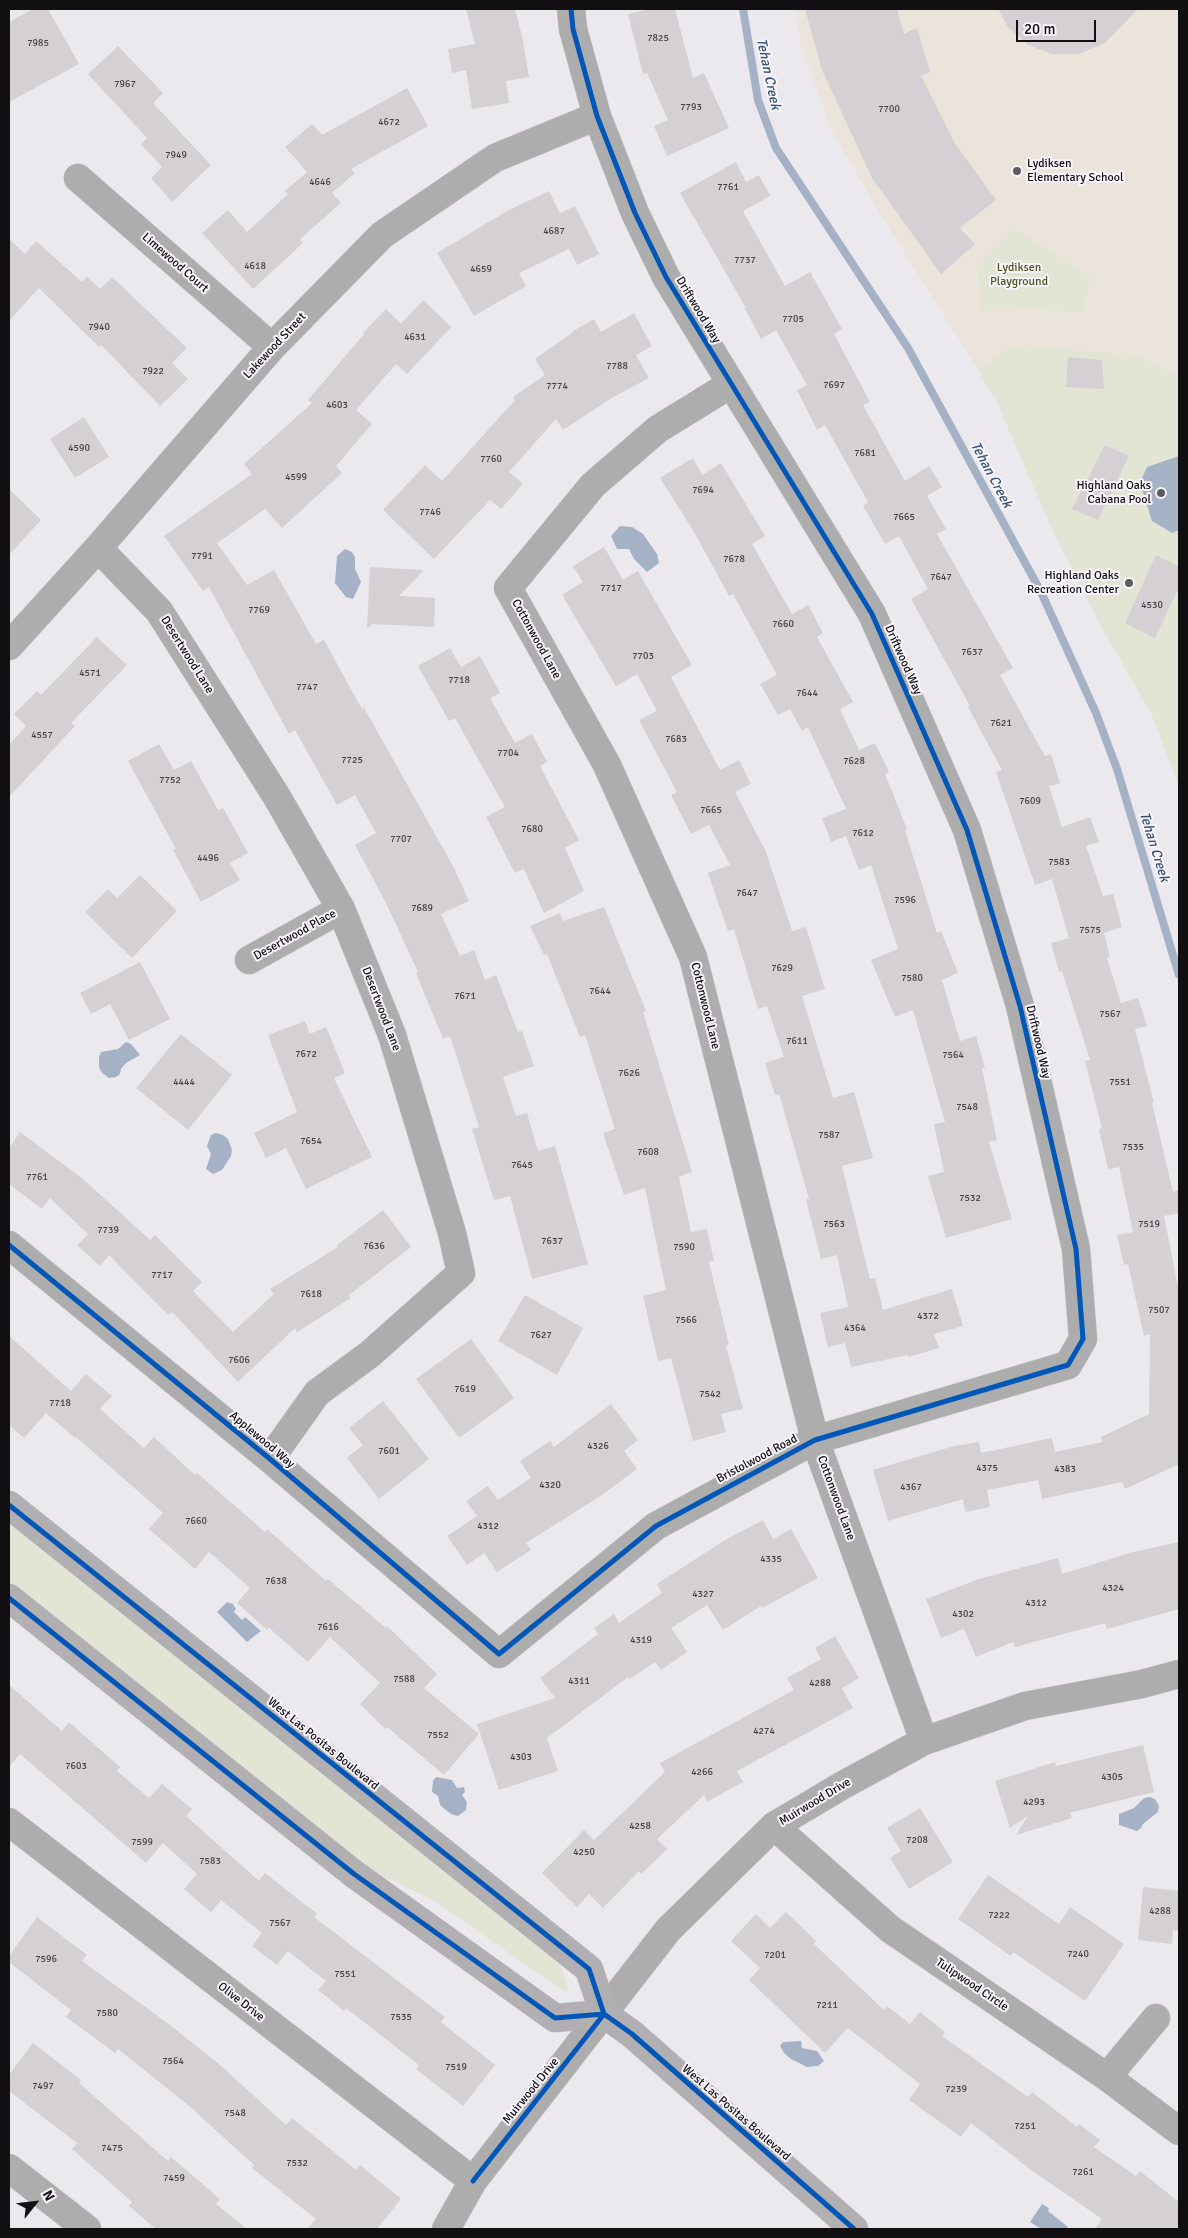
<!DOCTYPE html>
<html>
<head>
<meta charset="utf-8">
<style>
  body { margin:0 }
  #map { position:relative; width:1188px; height:2238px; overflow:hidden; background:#ece9ee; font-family:Signika,sans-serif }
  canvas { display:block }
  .frame { position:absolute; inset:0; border:10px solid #110f12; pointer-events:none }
  .north { position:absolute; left:10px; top:2178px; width:50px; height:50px; -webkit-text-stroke:4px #faf5fc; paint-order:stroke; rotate:61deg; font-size:14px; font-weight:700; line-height:20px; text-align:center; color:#110f12 }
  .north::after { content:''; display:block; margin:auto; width:18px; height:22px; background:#110f12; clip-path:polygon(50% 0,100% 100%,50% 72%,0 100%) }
  .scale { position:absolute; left:1016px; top:20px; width:80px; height:22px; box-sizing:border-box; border:2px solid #110f12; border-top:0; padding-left:6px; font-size:15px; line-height:18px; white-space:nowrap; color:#110f12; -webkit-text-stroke:4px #faf5fc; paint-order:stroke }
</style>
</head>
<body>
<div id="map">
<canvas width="1188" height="2238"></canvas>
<div class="frame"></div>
<div class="north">N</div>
<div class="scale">20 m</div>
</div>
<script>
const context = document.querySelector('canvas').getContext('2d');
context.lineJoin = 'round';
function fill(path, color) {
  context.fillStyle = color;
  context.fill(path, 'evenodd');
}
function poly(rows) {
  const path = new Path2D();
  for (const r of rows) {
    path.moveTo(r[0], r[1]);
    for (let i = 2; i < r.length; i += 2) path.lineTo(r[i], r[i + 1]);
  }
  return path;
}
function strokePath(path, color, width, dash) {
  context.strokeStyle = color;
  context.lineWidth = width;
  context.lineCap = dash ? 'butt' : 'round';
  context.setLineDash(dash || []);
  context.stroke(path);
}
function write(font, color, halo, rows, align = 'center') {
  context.font = font + ' Signika,sans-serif';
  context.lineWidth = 4;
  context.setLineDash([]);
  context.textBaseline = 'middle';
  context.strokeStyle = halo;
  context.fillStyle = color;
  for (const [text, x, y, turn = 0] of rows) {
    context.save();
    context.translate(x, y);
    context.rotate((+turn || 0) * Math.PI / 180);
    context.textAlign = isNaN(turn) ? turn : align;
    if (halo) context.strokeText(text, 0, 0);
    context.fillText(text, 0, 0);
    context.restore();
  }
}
const education = poly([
  [795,9,1179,9,1179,377,1135,355,1010,345,978,370,879,212,832,131,801,46]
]);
const green = poly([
  [1014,229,1091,278,1082,311,980,309,977,266],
  [1010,345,1135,355,1179,377,1179,786,1151,713,1104,632,1054,534,998,405,978,370],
  [9,1520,559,1962,569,1990,565,1992,430,1898,364,1868,9,1587]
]);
const water = poly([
  [1179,456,1179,530,1172,533,1152,521,1140,483,1147,467],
  [620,526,632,527,643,534,657,554,659,563,647,572,634,559,629,549,617,549,611,536],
  [345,549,352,552,355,557,355,569,361,582,353,599,346,597,335,583,337,556],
  [126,1042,131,1044,140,1055,126,1063,121,1069,120,1074,116,1077,109,1078,102,1073,99,1067,99,1057,101,1052,118,1049],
  [216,1133,223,1135,228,1139,232,1150,231,1156,222,1170,213,1174,206,1169,211,1154,207,1146,211,1135],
  [227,1602,233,1604,236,1609,234,1612,242,1620,245,1617,261,1631,247,1642,217,1612],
  [436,1777,452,1780,457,1788,464,1787,465,1792,462,1795,467,1802,466,1810,458,1816,451,1814,440,1805,438,1796,432,1792,433,1781],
  [1150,1797,1155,1799,1159,1806,1158,1812,1143,1824,1141,1828,1137,1831,1119,1825,1119,1814,1134,1808,1144,1798],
  [801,2041,802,2048,817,2051,824,2061,818,2066,807,2067,791,2059,784,2053,780,2046,783,2042],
  [1042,2204,1049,2208,1048,2211,1068,2227,1066,2229,1041,2229,1030,2222]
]);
const stream = poly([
  [743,9,758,100,776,148,908,348,1041,592,1096,713,1117,769,1179,975]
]);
const building = poly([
  [33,9,48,9,79,64,9,102,9,22],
  [466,9,515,9,522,36,529,77,506,81,509,103,472,109,466,70,452,73,448,49,475,44],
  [650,9,675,9,693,78,704,73,729,128,667,156,654,126,668,120,647,73,643,74,628,14],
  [805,9,897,9,904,34,917,28,930,72,921,76,954,142,996,200,960,228,975,244,941,274,872,178,822,70],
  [998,9,1138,9,1105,43,1079,54,1052,54,1028,45,1008,27],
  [118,46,163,93,153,103,211,165,172,202,151,178,162,167,141,144,147,138,88,74],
  [407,88,428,126,351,169,355,173,332,193,341,203,300,239,303,243,253,289,202,233,228,210,247,232,288,194,285,191,307,172,285,147,312,124,322,135],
  [736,162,746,182,759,175,770,196,743,211,785,286,810,272,842,329,834,334,870,402,863,405,905,481,929,466,942,487,927,496,946,529,937,534,1013,668,1000,675,1045,756,1051,754,1060,783,1049,786,1062,827,1090,817,1099,842,1086,846,1103,896,1113,894,1122,927,1104,933,1110,957,1107,958,1121,1003,1138,998,1147,1026,1135,1029,1154,1103,1152,1103,1173,1192,1179,1190,1179,1213,1164,1216,1179,1292,1179,1464,1125,1489,1122,1482,1042,1499,1038,1480,987,1490,990,1507,965,1512,963,1499,888,1521,873,1470,954,1446,979,1442,981,1453,1052,1438,1055,1452,1103,1442,1101,1437,1149,1414,1150,1334,1144,1336,1128,1264,1124,1265,1117,1235,1133,1232,1119,1167,1108,1169,1099,1129,1102,1128,1085,1061,1090,1060,1062,971,1059,972,1051,943,1069,938,1052,879,1035,885,996,772,1002,770,968,707,970,706,911,599,928,589,899,536,885,544,863,506,868,502,825,425,817,430,797,390,807,385,776,330,761,339,745,309,746,308,680,193],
  [549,191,560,213,575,206,599,254,577,265,569,249,519,273,526,286,474,316,437,253,507,211],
  [9,239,25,254,36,241,82,282,87,276,100,289,112,277,187,348,172,363,188,379,160,406,101,345,99,347,39,288,9,321],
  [423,300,451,327,407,374,396,364,356,410,372,424,336,466,342,473,282,528,265,509,217,543,247,585,274,570,316,644,324,640,363,711,363,706,453,866,469,901,441,914,460,956,474,950,485,980,496,975,518,1032,522,1031,534,1066,503,1077,516,1116,527,1113,538,1151,555,1146,588,1264,532,1279,510,1196,494,1200,472,1129,479,1127,450,1036,443,1039,416,973,418,972,385,901,355,845,376,833,355,795,337,805,295,730,289,734,209,587,203,591,164,536,252,474,244,464,312,403,308,400,364,334,363,333,386,309,401,324],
  [634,313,652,346,636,355,649,378,610,399,563,430,556,419,509,472,523,484,501,509,490,500,434,559,383,510,425,465,442,481,515,400,513,397,545,375,535,359,573,332,573,331,594,319,601,332],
  [1068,357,1102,360,1104,389,1066,387],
  [84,417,109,457,75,478,50,439],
  [1105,445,1129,456,1098,520,1072,509],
  [693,458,702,475,721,463,765,536,752,544,792,614,808,605,823,633,817,637,853,702,840,709,859,750,875,743,889,772,885,774,907,829,905,830,937,933,941,931,958,973,942,980,960,1041,976,1036,985,1068,982,1069,997,1140,989,1142,1012,1219,946,1238,928,1176,944,1172,934,1124,945,1122,913,1010,895,1017,871,960,898,949,871,865,859,870,846,836,831,842,822,818,846,809,808,727,802,731,790,709,778,715,760,684,777,675,733,594,729,596,694,532,660,478],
  [9,489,41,520,9,555],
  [604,547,623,580,638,571,692,665,671,677,720,770,739,760,751,784,735,792,766,852,792,931,806,927,825,989,802,996,833,1098,854,1092,873,1158,842,1166,870,1279,875,1278,883,1310,952,1289,963,1326,934,1334,939,1348,909,1357,908,1355,851,1367,845,1343,828,1347,820,1313,848,1307,837,1255,821,1259,806,1200,809,1199,779,1094,775,1095,765,1063,784,1057,767,1006,758,1009,734,929,728,931,708,873,730,865,709,825,691,834,671,795,677,792,639,720,657,711,637,674,616,686,562,595,583,582,573,566],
  [1156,555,1179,567,1179,587,1155,638,1125,623],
  [370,567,424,570,399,596,435,598,434,627,372,624,367,629],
  [97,637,127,665,71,723,75,726,9,797,9,745,26,726,14,714,37,691,41,695],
  [450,648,461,667,480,656,500,693,490,698,515,743,532,734,547,762,540,766,579,840,565,848,584,891,544,913,524,869,515,873,486,817,505,807,455,718,449,721,418,666],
  [159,744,174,770,191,761,218,810,223,808,248,853,230,863,240,880,201,902,173,850,176,849,128,761],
  [140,875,177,911,132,958,85,912,108,889,117,898],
  [604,907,646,1011,643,1012,692,1172,679,1177,691,1232,707,1229,714,1261,709,1262,729,1345,726,1346,743,1409,721,1414,726,1432,693,1441,671,1358,658,1361,643,1296,666,1290,645,1188,624,1195,603,1133,615,1129,585,1035,580,1037,547,954,544,955,530,926,560,913,563,921],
  [140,962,170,1019,129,1040,110,1004,91,1014,80,993],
  [305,1021,310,1034,326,1027,345,1073,334,1078,372,1157,306,1189,286,1148,266,1158,254,1133,297,1112,268,1035],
  [181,1034,232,1075,188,1130,136,1088],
  [20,1132,83,1179,150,1240,155,1235,202,1282,193,1291,233,1332,274,1294,270,1289,338,1247,337,1245,383,1210,411,1247,349,1295,351,1298,297,1332,295,1328,238,1382,172,1312,168,1315,109,1255,100,1266,77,1245,88,1234,50,1198,42,1209,9,1184,9,1148],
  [525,1295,583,1328,557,1375,498,1341],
  [9,1336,71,1391,86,1374,112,1396,100,1409,144,1448,154,1437,195,1475,197,1473,265,1532,267,1529,326,1581,328,1579,386,1628,387,1626,437,1674,424,1688,479,1734,444,1775,387,1727,385,1729,360,1704,380,1683,330,1637,308,1662,269,1628,267,1630,237,1603,250,1588,209,1552,195,1569,149,1529,163,1513,76,1437,75,1438,46,1413,24,1438,9,1425],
  [471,1339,514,1398,459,1438,416,1379],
  [383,1401,429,1459,379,1499,347,1458,363,1445,349,1428],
  [611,1404,638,1440,624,1451,637,1469,602,1495,526,1543,531,1550,497,1572,484,1553,467,1565,447,1536,477,1516,466,1501,488,1486,498,1500,531,1478,520,1461,550,1441,554,1447],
  [763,1520,773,1539,791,1529,818,1578,762,1608,761,1606,723,1630,707,1605,671,1628,687,1652,661,1670,655,1662,630,1679,628,1677,547,1738,558,1771,499,1790,477,1724,555,1698,540,1678,598,1634,594,1628,614,1614,619,1623,662,1593,657,1584,725,1540],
  [1179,1542,1179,1609,1107,1629,1105,1623,1015,1647,1013,1642,976,1657,964,1629,941,1638,926,1599,979,1579,1058,1558,1062,1574,1133,1552],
  [835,1636,859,1678,842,1688,853,1708,737,1771,743,1782,707,1802,704,1795,657,1839,667,1849,641,1874,639,1871,603,1908,589,1894,577,1907,542,1873,584,1830,594,1840,665,1772,660,1763,794,1690,787,1678,821,1659,815,1648],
  [9,1685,62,1731,69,1722,120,1767,117,1771,149,1798,162,1784,192,1809,186,1816,259,1881,265,1873,317,1914,314,1917,445,2017,441,2022,495,2065,463,2106,416,2069,419,2065,346,2008,344,2011,318,1990,326,1981,288,1951,277,1965,252,1946,262,1933,221,1900,211,1912,184,1889,197,1874,163,1843,146,1863,20,1754,9,1767],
  [1143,1745,1154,1792,1070,1813,1072,1818,1016,1835,1028,1816,1010,1828,995,1781,1055,1762,1056,1766],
  [920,1808,953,1862,909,1889,890,1858,901,1851,887,1828],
  [988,1875,1059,1924,1070,1907,1124,1944,1085,2001,1013,1952,1011,1956,958,1919],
  [1143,1887,1179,1891,1179,1931,1173,1930,1172,1944,1138,1940],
  [786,1912,816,1941,814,1944,884,2010,887,2006,910,2024,920,2012,945,2032,942,2036,1028,2097,1032,2092,1077,2127,1079,2124,1100,2140,1094,2147,1136,2176,1140,2171,1179,2202,1179,2229,1095,2229,1102,2219,1031,2170,971,2123,961,2137,909,2100,920,2084,848,2028,825,2053,749,1980,760,1968,731,1941,756,1914,770,1928],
  [37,1917,87,1955,82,1961,166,2022,220,2065,286,2125,292,2118,356,2170,360,2165,401,2199,377,2229,307,2229,316,2219,252,2168,254,2165,188,2105,118,2049,115,2053,66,2017,71,2010,9,1962,9,1956],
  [33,2043,81,2080,79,2083,168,2161,171,2157,220,2199,216,2204,247,2229,156,2229,129,2206,132,2202,72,2149,77,2143,9,2091,9,2075]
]);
const minor = poly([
  [78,178,272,347],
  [731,384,658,429,593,485,508,588,607,765,693,957,815,1440,924,1741],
  [98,548,159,611,277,797,341,909,392,1035,452,1233,461,1273,370,1354,317,1393,270,1459],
  [9,646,98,548,272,347,382,235,495,158,597,116],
  [249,960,341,909],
  [9,1245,270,1459,499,1654,656,1526,815,1440,1068,1365,1083,1339,1076,1249,1020,1006,967,830,872,614,666,277,635,213,597,116,573,29,571,9],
  [9,1822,473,2181],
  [774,1826,890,1929,1107,2077,1179,2131],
  [1107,2077,1156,2018],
  [9,2168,87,2229],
  [446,2229,473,2181,668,1930,774,1826,843,1785,924,1741,1025,1706,1142,1684,1179,1674]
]);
const major = poly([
  [9,1505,589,1969,604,2014,632,2034,854,2229],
  [9,1598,354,1874,555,2018,604,2014]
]);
const cycleway = poly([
  [9,1245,270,1459,499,1654,656,1526,815,1440,1068,1365,1083,1339,1076,1249,1020,1006,967,830,872,614,666,277,635,213,597,116,573,29,571,9],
  [9,1505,589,1969,604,2014,632,2034,854,2229],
  [9,1598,354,1874,555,2018,604,2014],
  [473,2181,604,2014]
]);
const markers = [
  [1017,171,5,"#5e5b5f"],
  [1161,493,5,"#5e5b5f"],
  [1129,583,5,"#5e5b5f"]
];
const numberNames = [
  ["7825",658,38],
  ["7985",38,43],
  ["7967",125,84],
  ["7793",691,107],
  ["7700",889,109],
  ["4672",389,122],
  ["7949",176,155],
  ["4646",320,182],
  ["7761",728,187],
  ["4687",554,231],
  ["7737",745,260],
  ["4618",255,266],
  ["4659",481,269],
  ["7705",793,319],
  ["7940",99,327],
  ["4631",415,337],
  ["7788",617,366],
  ["7922",153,371],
  ["7697",834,385],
  ["7774",557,386],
  ["4603",337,405],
  ["4590",79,448],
  ["7681",865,453],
  ["7760",491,459],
  ["4599",296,477],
  ["7694",703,490],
  ["7746",430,512],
  ["7665",904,517],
  ["7791",202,556],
  ["7678",734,559],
  ["7647",941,577],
  ["7717",611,588],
  ["4530",1152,605],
  ["7769",259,610],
  ["7660",783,624],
  ["7637",972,652],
  ["7703",643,656],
  ["4571",90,673],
  ["7718",459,680],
  ["7747",307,687],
  ["7644",807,693],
  ["7621",1001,723],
  ["4557",42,735],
  ["7683",676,739],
  ["7704",508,753],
  ["7725",352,760],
  ["7628",854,761],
  ["7752",170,780],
  ["7609",1030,801],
  ["7665",711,810],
  ["7680",532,829],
  ["7612",863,833],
  ["7707",401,839],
  ["4496",208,858],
  ["7583",1059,862],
  ["7647",747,893],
  ["7596",905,900],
  ["7689",422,908],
  ["7575",1090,930],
  ["7629",782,968],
  ["7580",912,978],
  ["7644",600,991],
  ["7671",465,996],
  ["7567",1110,1014],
  ["7611",797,1041],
  ["7672",306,1054],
  ["7564",953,1055],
  ["7626",629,1073],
  ["4444",184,1082],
  ["7551",1120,1082],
  ["7548",967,1107],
  ["7587",829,1135],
  ["7654",311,1141],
  ["7535",1133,1147],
  ["7608",648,1152],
  ["7645",522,1165],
  ["7761",37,1177],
  ["7532",970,1198],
  ["7563",834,1224],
  ["7519",1149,1224],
  ["7739",108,1230],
  ["7637",552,1241],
  ["7636",374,1246],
  ["7590",684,1247],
  ["7717",162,1275],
  ["7618",311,1294],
  ["7507",1159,1310],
  ["4372",928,1316],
  ["7566",686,1320],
  ["4364",855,1328],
  ["7627",541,1335],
  ["7606",239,1360],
  ["7619",465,1389],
  ["7542",710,1394],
  ["7718",60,1403],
  ["4326",598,1446],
  ["7601",389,1451],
  ["4375",987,1468],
  ["4383",1065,1469],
  ["4320",550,1485],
  ["4367",911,1487],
  ["7660",196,1521],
  ["4312",488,1526],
  ["4335",771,1559],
  ["7638",276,1581],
  ["4324",1113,1588],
  ["4327",703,1594],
  ["4312",1036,1603],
  ["4302",963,1614],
  ["7616",328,1627],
  ["4319",641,1640],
  ["7588",404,1679],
  ["4311",579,1681],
  ["4288",820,1683],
  ["4274",764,1731],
  ["7552",438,1735],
  ["4303",521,1757],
  ["7603",76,1766],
  ["4266",702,1772],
  ["4305",1112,1777],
  ["4293",1034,1802],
  ["4258",640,1826],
  ["7208",917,1840],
  ["7599",142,1842],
  ["4250",584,1852],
  ["7583",210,1861],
  ["4288",1160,1911],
  ["7222",999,1915],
  ["7567",280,1923],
  ["7240",1078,1954],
  ["7201",775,1955],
  ["7596",46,1959],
  ["7551",345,1974],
  ["7211",827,2005],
  ["7580",107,2013],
  ["7535",401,2017],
  ["7564",173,2061],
  ["7519",456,2067],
  ["7497",43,2086],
  ["7239",956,2089],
  ["7548",235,2113],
  ["7251",1025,2126],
  ["7475",112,2148],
  ["7532",297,2163],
  ["7261",1083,2172],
  ["7459",174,2178]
];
const poiNames = [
  ["Lydiksen",1027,164,"left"],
  ["Elementary School",1027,178,"left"],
  ["Highland Oaks",1151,486],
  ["Cabana Pool",1151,500],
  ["Highland Oaks",1119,576],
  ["Recreation Center",1119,590]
];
const streetNames = [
  ["Limewood Court",175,263,41],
  ["Driftwood Way",698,310,59],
  ["Lakewood Street",275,346,-47],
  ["Cottonwood Lane",536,639,61],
  ["Desertwood Lane",187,655,58],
  ["Driftwood Way",903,660,66],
  ["Desertwood Place",295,935,-29],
  ["Cottonwood Lane",705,1006,76],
  ["Desertwood Lane",381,1009,69],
  ["Driftwood Way",1038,1042,77],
  ["Applewood Way",262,1440,40],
  ["Bristolwood Road",757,1459,-28],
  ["Cottonwood Lane",836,1498,70],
  ["West Las Positas Boulevard",323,1744,39],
  ["Muirwood Drive",815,1802,-31],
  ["Tulipwood Circle",972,1985,34],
  ["Olive Drive",241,2002,38],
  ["Muirwood Drive",531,2091,-51],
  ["West Las Positas Boulevard",736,2113,41]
];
const parkNames = [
  ["Lydiksen",1019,268],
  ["Playground",1019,282]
];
const waterNames = [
  ["Tehan Creek",768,74,78],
  ["Tehan Creek",991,475,62],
  ["Tehan Creek",1154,847,73]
];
fill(education, '#ebe4da');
fill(green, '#e2e4d4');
fill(water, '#a5b2c6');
strokePath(stream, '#a5b2c6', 8);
fill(building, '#d4d0d3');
strokePath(minor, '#c9c7ca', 29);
strokePath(major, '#c9c7ca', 29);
strokePath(minor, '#aeadad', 28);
strokePath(major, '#b1afb2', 28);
strokePath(cycleway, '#0057b8', 5);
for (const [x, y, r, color] of markers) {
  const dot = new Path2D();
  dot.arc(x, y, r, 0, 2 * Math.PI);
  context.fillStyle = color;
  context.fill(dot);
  strokePath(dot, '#faf5fc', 2);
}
write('10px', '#444144', null, numberNames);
write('12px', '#110f12', '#faf5fc', poiNames, 'right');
write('12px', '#110f12', '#faf5fc', streetNames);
write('12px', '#4f5621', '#faf5fc', parkNames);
write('italic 14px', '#34527a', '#faf5fc', waterNames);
</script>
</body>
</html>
